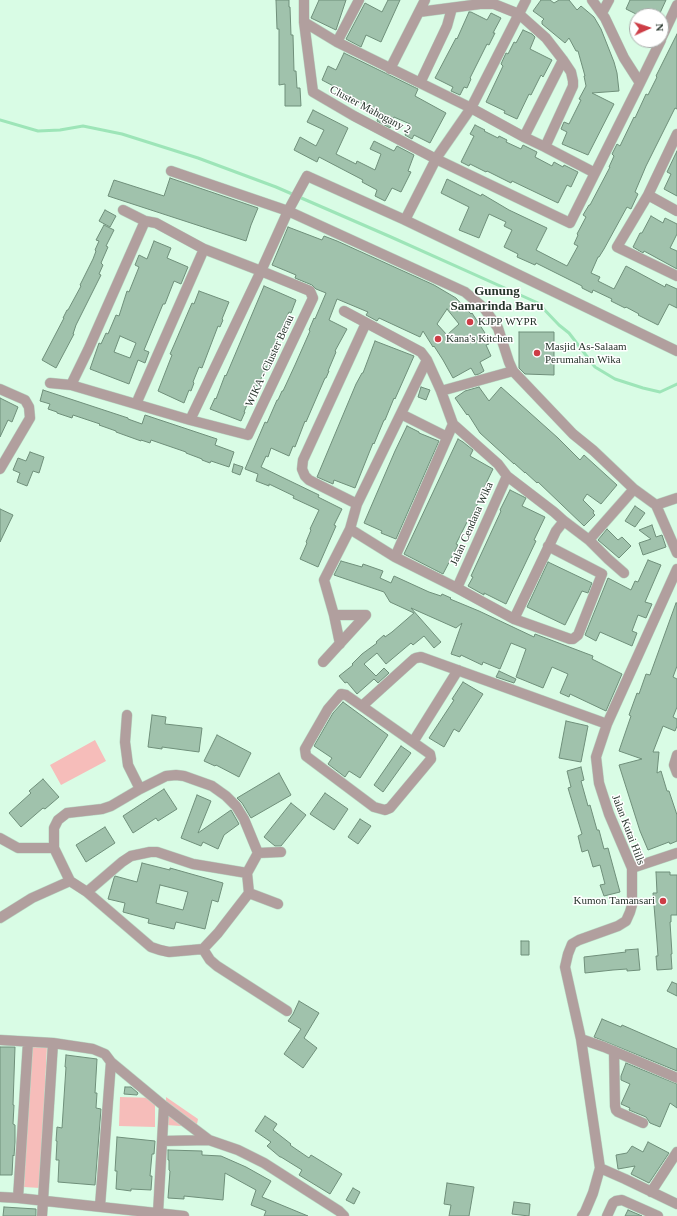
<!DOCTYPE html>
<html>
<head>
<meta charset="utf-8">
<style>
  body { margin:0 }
  #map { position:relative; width:677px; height:1216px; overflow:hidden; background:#d9fce5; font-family:Georgia,serif }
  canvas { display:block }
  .north { position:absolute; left:629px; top:8px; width:40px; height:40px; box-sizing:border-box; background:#fff; border:1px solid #a9aeab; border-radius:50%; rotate:87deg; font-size:11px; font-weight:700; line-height:16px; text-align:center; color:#27352c }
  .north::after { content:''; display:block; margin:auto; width:14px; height:18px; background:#cd3d46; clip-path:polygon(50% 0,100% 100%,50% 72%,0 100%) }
</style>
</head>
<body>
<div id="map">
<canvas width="677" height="1216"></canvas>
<div class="north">N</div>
</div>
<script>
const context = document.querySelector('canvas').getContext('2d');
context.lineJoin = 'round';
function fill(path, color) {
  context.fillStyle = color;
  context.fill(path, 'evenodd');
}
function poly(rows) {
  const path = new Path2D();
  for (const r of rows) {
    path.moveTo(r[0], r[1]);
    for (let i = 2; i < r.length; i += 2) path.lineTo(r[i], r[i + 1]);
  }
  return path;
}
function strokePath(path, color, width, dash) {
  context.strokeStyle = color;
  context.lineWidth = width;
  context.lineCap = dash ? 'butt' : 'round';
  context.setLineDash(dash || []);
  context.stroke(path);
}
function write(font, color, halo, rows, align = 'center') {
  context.font = font + ' Georgia,serif';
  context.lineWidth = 3;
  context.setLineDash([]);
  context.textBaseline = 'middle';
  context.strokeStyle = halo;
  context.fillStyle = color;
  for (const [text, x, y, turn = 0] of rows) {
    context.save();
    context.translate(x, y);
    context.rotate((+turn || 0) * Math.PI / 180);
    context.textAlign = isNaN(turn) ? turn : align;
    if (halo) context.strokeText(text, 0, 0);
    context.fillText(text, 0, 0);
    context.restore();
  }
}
const green = poly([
  [95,740,106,761,61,785,50,765],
  [30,1045,47,1046,40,1188,24,1187],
  [120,1097,155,1098,155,1127,119,1126],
  [166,1097,198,1119,197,1124,196,1127,166,1125]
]);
const stream = poly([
  [0,120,38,131,60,130,83,126,122,134,198,158,276,187,391,237,538,303,559,325,569,333,595,367,615,379,643,388,660,392,677,384]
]);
const building = poly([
  [276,0,289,0,289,7,290,7,291,35,293,35,294,71,296,71,297,88,300,88,301,106,285,106,285,84,279,85,279,29,277,29,276,0],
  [319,0,346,0,336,30,311,18,319,0],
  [388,0,400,0,381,42,366,35,361,47,346,39,365,3,382,12,388,0],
  [541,0,550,0,554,3,559,0,569,0,577,10,581,6,594,17,601,29,614,62,617,73,619,91,592,93,614,104,588,155,562,144,567,132,561,129,564,122,569,124,581,100,579,99,586,86,584,76,585,76,578,51,576,51,569,38,565,43,542,24,542,21,544,19,533,11,541,0],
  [630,0,666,0,660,13,659,13,657,16,640,16,626,9,630,0],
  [469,12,471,12,487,20,491,13,501,18,493,33,495,33,489,45,487,44,470,78,471,79,467,88,464,87,460,95,451,91,453,87,435,78,456,38,457,39,469,12],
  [523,30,532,34,535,37,530,49,552,60,543,77,541,75,531,95,529,94,517,119,504,113,505,111,486,102,503,66,501,64,506,53,508,54,514,42,516,43,523,30],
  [677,34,677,109,675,108,646,166,635,192,638,194,631,209,627,207,604,249,599,257,598,257,591,273,600,277,598,281,614,289,626,266,665,287,666,284,677,289,677,308,669,304,658,325,638,315,639,314,626,307,625,308,611,301,612,299,593,290,592,293,582,288,582,286,536,263,535,265,517,257,518,254,504,247,512,230,504,226,506,222,489,214,479,238,459,230,469,207,441,193,447,179,481,196,482,194,509,210,547,228,536,250,567,266,578,246,574,244,578,235,577,234,586,217,583,215,589,205,590,205,610,167,609,167,614,156,612,154,617,144,620,146,634,117,635,118,646,94,648,95,657,77,656,76,677,34],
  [344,53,418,89,415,96,446,113,430,143,414,135,412,139,405,135,410,124,394,117,390,128,377,121,380,112,359,102,358,104,339,95,341,90,322,80,328,66,336,70,344,53],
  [313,110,348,128,336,154,356,164,357,161,375,170,381,154,370,149,374,141,394,151,397,146,414,155,408,171,411,172,401,192,392,188,385,201,375,196,377,190,362,182,363,180,319,157,317,162,294,150,300,137,316,146,324,130,307,122,313,110],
  [475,125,485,130,484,131,498,138,499,136,507,140,506,142,521,149,523,145,537,152,535,157,552,166,554,162,563,167,564,165,578,172,571,187,567,185,558,203,512,181,511,183,487,171,486,172,470,164,469,166,461,162,474,136,470,134,475,125],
  [677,151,677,196,664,189,671,174,667,172,677,151],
  [170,178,258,208,251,225,246,241,108,196,114,180,164,196,170,178],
  [105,210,116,216,110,227,99,221,105,210],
  [651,216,663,223,665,218,677,224,677,234,670,248,677,251,677,269,644,251,643,253,633,247,640,233,642,233,651,216],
  [104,225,114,230,106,246,108,247,101,263,103,265,99,274,101,275,76,325,73,334,74,334,56,368,42,360,64,318,63,318,67,310,68,310,81,286,80,285,93,259,96,251,95,250,99,241,96,240,104,225],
  [288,227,322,240,324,236,337,241,434,285,456,298,471,314,472,313,485,333,484,334,489,344,486,345,491,356,480,362,484,371,479,374,475,375,471,368,453,378,443,360,434,346,433,347,423,331,420,337,379,318,377,321,366,315,368,312,337,299,329,320,347,329,335,351,336,352,328,371,329,371,326,378,325,378,306,422,305,421,295,447,293,446,289,456,271,448,268,457,266,456,261,467,319,495,318,497,342,509,334,525,336,526,318,567,300,559,307,543,306,542,311,530,310,529,319,510,293,498,294,496,269,484,269,486,256,481,258,474,245,469,265,422,267,423,277,400,278,400,282,391,283,391,295,365,310,331,309,330,314,318,315,319,326,293,316,289,312,285,295,278,296,275,272,265,288,227],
  [447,309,459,324,447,335,437,324,447,309],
  [154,241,171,248,167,258,188,267,181,284,174,281,165,304,163,304,144,350,149,352,145,363,138,360,129,384,90,369,99,343,101,344,106,333,108,334,116,315,119,316,127,291,129,292,139,267,135,265,139,255,147,259,154,241],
  [120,336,136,343,130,358,114,352,120,336],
  [264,286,296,300,291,313,289,312,285,320,264,374,263,374,258,386,255,385,244,412,245,412,241,421,210,409,215,398,216,399,225,375,226,376,264,286],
  [199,291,229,302,222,319,223,320,220,327,218,326,202,368,199,367,193,382,194,383,191,391,189,390,184,403,158,391,172,355,170,354,174,345,192,303,194,304,199,291],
  [519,332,554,332,554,375,525,374,519,368,519,332],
  [375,341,414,356,395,399,394,398,385,420,384,420,374,444,373,443,355,488,334,480,333,484,317,477,356,384,362,373,363,373,375,341],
  [421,387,430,390,426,400,418,397,421,387],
  [479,387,489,401,501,387,558,438,580,460,584,455,617,485,601,504,587,494,583,500,594,511,593,513,595,515,584,526,538,482,537,483,525,472,525,473,514,463,514,464,480,433,468,414,467,415,455,398,465,391,479,387],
  [43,390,128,418,128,419,142,424,145,415,217,439,215,445,234,452,229,467,211,461,210,463,202,460,202,459,186,453,186,452,151,440,150,443,141,440,141,441,116,432,116,431,99,425,100,424,73,415,72,418,57,413,57,412,48,409,50,404,40,401,43,390],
  [0,398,18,407,12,422,8,420,0,437,0,398],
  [407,426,419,432,419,433,439,441,396,539,381,533,382,531,364,523,395,451,407,426],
  [458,439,463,442,473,450,470,456,493,469,478,500,479,501,469,521,468,520,456,544,458,545,443,574,404,554,458,439],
  [30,452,44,457,39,473,33,471,27,486,17,482,20,473,13,470,18,458,26,461,30,452],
  [234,464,243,467,240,475,232,472,234,464],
  [510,490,526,498,522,506,545,517,534,540,536,541,506,604,484,593,484,595,468,586,473,577,471,576,501,511,500,510,510,490],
  [635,506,645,513,635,527,625,521,635,506],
  [0,509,13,515,0,542,0,509],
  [652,525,656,537,662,535,666,547,643,555,639,543,651,539,639,530,652,525],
  [607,529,618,540,622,537,631,546,619,558,598,540,607,529],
  [648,560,661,565,645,602,652,604,646,618,638,615,632,631,637,633,632,646,600,632,596,641,585,635,608,578,631,590,635,581,638,582,648,560],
  [341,561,362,567,363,564,383,571,380,578,391,583,394,576,429,592,441,596,442,594,451,598,450,599,479,611,534,637,535,634,593,656,592,659,622,674,606,711,570,694,569,697,560,693,568,674,552,667,543,688,516,677,526,649,511,643,500,669,483,662,482,665,461,655,460,657,451,654,462,623,456,628,411,608,441,642,434,648,424,636,413,645,411,643,386,664,377,653,364,664,376,676,384,668,389,673,378,683,374,679,357,694,347,682,345,683,339,676,353,665,352,664,362,654,377,643,376,642,384,635,385,637,392,632,414,613,390,602,384,592,334,575,341,561],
  [548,562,592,583,588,593,582,591,565,625,527,607,548,562],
  [676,603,677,603,677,666,673,677,677,679,677,707,673,717,677,719,677,726,675,731,663,726,653,752,659,752,657,773,661,771,667,791,669,791,677,815,677,841,670,844,669,842,648,850,640,831,619,765,642,759,619,751,631,716,629,715,637,693,639,694,646,674,650,675,676,603],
  [499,671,516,679,514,683,496,677,499,671],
  [463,682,483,694,459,732,454,729,444,747,429,738,454,700,452,699,463,682],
  [343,702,388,735,360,778,349,771,345,777,328,764,332,758,314,746,333,713,343,702],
  [152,715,166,717,165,724,202,728,199,752,162,747,162,749,148,747,152,715],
  [566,721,588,726,581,762,559,758,566,721],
  [217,735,251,753,239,777,216,765,215,766,204,761,217,735],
  [401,746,411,753,383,792,374,785,401,746],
  [581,767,584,780,581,781,588,806,590,805,597,830,599,830,604,849,608,848,620,892,604,896,600,885,605,884,600,865,593,867,588,850,582,852,578,836,582,834,568,788,571,787,567,771,581,767],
  [279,773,291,795,251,818,242,803,237,798,279,773],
  [43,779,59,797,45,809,43,808,21,827,9,813,31,793,29,791,43,779],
  [164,789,177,809,158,821,156,818,133,833,123,816,164,789],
  [325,793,348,809,334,830,310,814,325,793],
  [197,795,211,801,198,833,231,810,239,824,224,835,218,849,203,842,201,846,181,838,197,795],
  [291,803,306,815,281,846,275,846,264,837,291,803],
  [360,819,371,826,358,844,348,837,360,819],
  [105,827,115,843,86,862,76,845,105,827],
  [142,863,170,870,170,868,223,883,218,902,212,900,205,929,176,922,174,929,148,923,149,919,123,912,125,903,108,899,114,878,115,876,137,882,142,863],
  [160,885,188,892,183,910,156,903,160,885],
  [656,872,670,872,670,875,677,875,677,915,671,915,671,922,670,922,672,954,671,954,672,969,657,970,656,956,658,956,657,942,653,893,657,893,656,872],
  [521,941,529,941,529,955,521,955,521,941],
  [638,949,640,970,627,971,627,969,613,970,585,973,584,957,626,952,625,950,638,949],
  [672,982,677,984,677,996,667,991,672,982],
  [299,1001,319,1013,304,1038,317,1048,303,1068,284,1054,301,1029,288,1021,293,1014,299,1001],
  [602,1019,621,1027,622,1025,677,1049,677,1071,594,1037,602,1019],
  [0,1047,15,1047,13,1105,14,1105,13,1124,15,1125,15,1142,14,1156,13,1155,12,1175,0,1175,0,1047],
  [66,1055,97,1059,95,1093,97,1093,96,1108,101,1109,95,1185,58,1182,59,1160,56,1160,57,1141,56,1141,57,1127,62,1128,66,1067,65,1067,66,1055],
  [626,1063,677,1084,677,1108,670,1103,660,1127,650,1123,646,1117,629,1110,630,1108,621,1104,630,1084,621,1080,621,1076,626,1063],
  [125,1087,131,1087,138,1093,137,1095,124,1094,125,1087],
  [265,1116,277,1124,273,1130,291,1144,290,1145,309,1158,311,1155,342,1174,330,1194,299,1175,302,1170,281,1157,280,1157,267,1146,271,1142,255,1131,265,1116],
  [117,1137,155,1141,154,1154,152,1154,150,1176,152,1176,151,1190,131,1189,131,1191,116,1189,117,1171,115,1171,117,1137],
  [648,1142,669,1153,649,1183,631,1174,635,1166,618,1169,616,1155,627,1153,632,1146,643,1152,648,1142],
  [168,1150,202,1151,202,1155,221,1156,246,1167,271,1181,262,1197,308,1216,264,1216,266,1211,251,1205,256,1190,225,1173,223,1200,184,1196,184,1199,168,1198,170,1171,169,1170,169,1160,168,1160,168,1150],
  [447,1183,474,1187,469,1216,449,1216,451,1205,444,1204,447,1183],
  [353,1188,360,1192,354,1204,346,1200,353,1188],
  [514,1202,530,1204,529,1216,512,1214,514,1202],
  [4,1207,36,1209,36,1216,3,1216,4,1207],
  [628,1210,642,1216,625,1216,628,1210]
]);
const street = poly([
  [304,0,304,22,313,92,354,116,436,159,570,223,640,83,661,40],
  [592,0,605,18,624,58,640,83],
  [419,12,480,4,494,4,519,14,546,38,563,60,571,72,573,81,573,86,545,147,595,173],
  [602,13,609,0],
  [304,22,337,42,471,108,524,137,545,147],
  [661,39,677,5],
  [337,42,359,0],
  [390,69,425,0],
  [420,83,447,26,452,8],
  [677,134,648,195,617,247,677,276],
  [524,137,563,60],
  [171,171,288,211,465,292,484,308,498,328,509,362,513,371,573,434,594,451,634,489,656,505,677,553],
  [648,195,677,211],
  [123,210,145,221,156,223,204,249,261,271,310,291,313,298,248,435,190,420,261,271,288,211,307,176,405,220,677,351],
  [405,220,437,157,471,108,526,0],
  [344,311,421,352,427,360,441,391,513,371],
  [366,323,303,460,302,469,305,476,309,480,357,504,427,360],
  [50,383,71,385,190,420],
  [71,385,88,350,145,221],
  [0,389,25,400,29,407,30,418,0,469],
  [136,404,204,249],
  [401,414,447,437],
  [357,504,350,529,395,557,453,424,441,391],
  [656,505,677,498],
  [564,521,589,540,608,559,624,573],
  [589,540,634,489],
  [395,557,457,588,507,476,498,464,453,424],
  [457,588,514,619,556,531,564,521,554,512,507,476],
  [334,615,324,580,350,529],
  [514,619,570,639,573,639,578,635,602,574,548,546],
  [323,662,366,615,334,615,340,644],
  [341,694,346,695,430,754,431,759,390,808,385,810,374,807,306,756,305,749,328,709,341,694],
  [362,706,414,659,416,658,421,657,607,724],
  [127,715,125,742,128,765,140,789],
  [413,742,458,670],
  [677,755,674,765,677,773],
  [176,775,184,776,212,786,226,796,236,806,244,819,258,853,247,873,249,893,218,933,203,949,169,952,160,950,151,947,87,892,70,881,54,848,54,828,58,820,67,813,102,809,111,806,140,789,166,776,176,775],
  [0,838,18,848,54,848],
  [258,853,281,852],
  [632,868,677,853],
  [87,892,122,862,131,856,150,852,157,852,193,864,247,873],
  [249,893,278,904],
  [0,918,32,898,70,881],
  [203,949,210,960,217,966,287,1011],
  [581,1039,604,1047,677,1078],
  [0,1040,53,1043,93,1049,105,1054,111,1062,164,1106,209,1140],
  [614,1051,615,1106,616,1110,618,1112,643,1123],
  [162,1141,209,1140,238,1150,264,1163,339,1211,344,1216],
  [600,1168,625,1179,677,1204],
  [651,1192,677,1152],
  [0,1197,18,1198,184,1216],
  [18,1198,28,1042],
  [100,1206,111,1062],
  [158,1213,164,1106],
  [42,1216,53,1043],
  [582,1216,585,1212,593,1193,600,1168,581,1039,565,967,568,954,572,944,579,940,618,926,626,921,630,912,632,905,632,868,609,814,599,783,596,757,607,724,677,569],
  [607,1216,613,1203,616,1201,622,1200,658,1216]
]);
const markers = [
  [470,322,4,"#cd3d46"],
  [438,339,4,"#cd3d46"],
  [537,353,4,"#cd3d46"],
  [663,901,4,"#cd3d46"]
];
const streetNames = [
  ["Cluster Mahogany 2",370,110,28],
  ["WIKA - Cluster Berau",270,361,-65],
  ["Jalan Cendana Wika",472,524,-66],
  ["Jalan Kutai Hills",628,830,69]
];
const poiNames = [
  ["KJPP WYPR",478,322],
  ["Kana's Kitchen",446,339],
  ["Masjid As-Salaam",545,347],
  ["Perumahan Wika",545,360],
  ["Kumon Tamansari",655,901,"right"]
];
const quarterNames = [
  ["Gunung",497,292],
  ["Samarinda Baru",497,307]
];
fill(green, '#f6bdba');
strokePath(stream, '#9de5b8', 3);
fill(building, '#a0c2ac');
strokePath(building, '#6f8f7a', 1);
strokePath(street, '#b9d8c4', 11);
strokePath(street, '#b19f9e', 10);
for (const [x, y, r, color] of markers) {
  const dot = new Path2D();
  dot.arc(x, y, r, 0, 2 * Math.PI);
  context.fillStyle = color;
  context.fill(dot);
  strokePath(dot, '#fff', 1.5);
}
write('11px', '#27352c', '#fff', streetNames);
write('11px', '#27352c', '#fff', poiNames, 'left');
write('bold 13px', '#27352c', '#fff', quarterNames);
</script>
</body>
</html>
